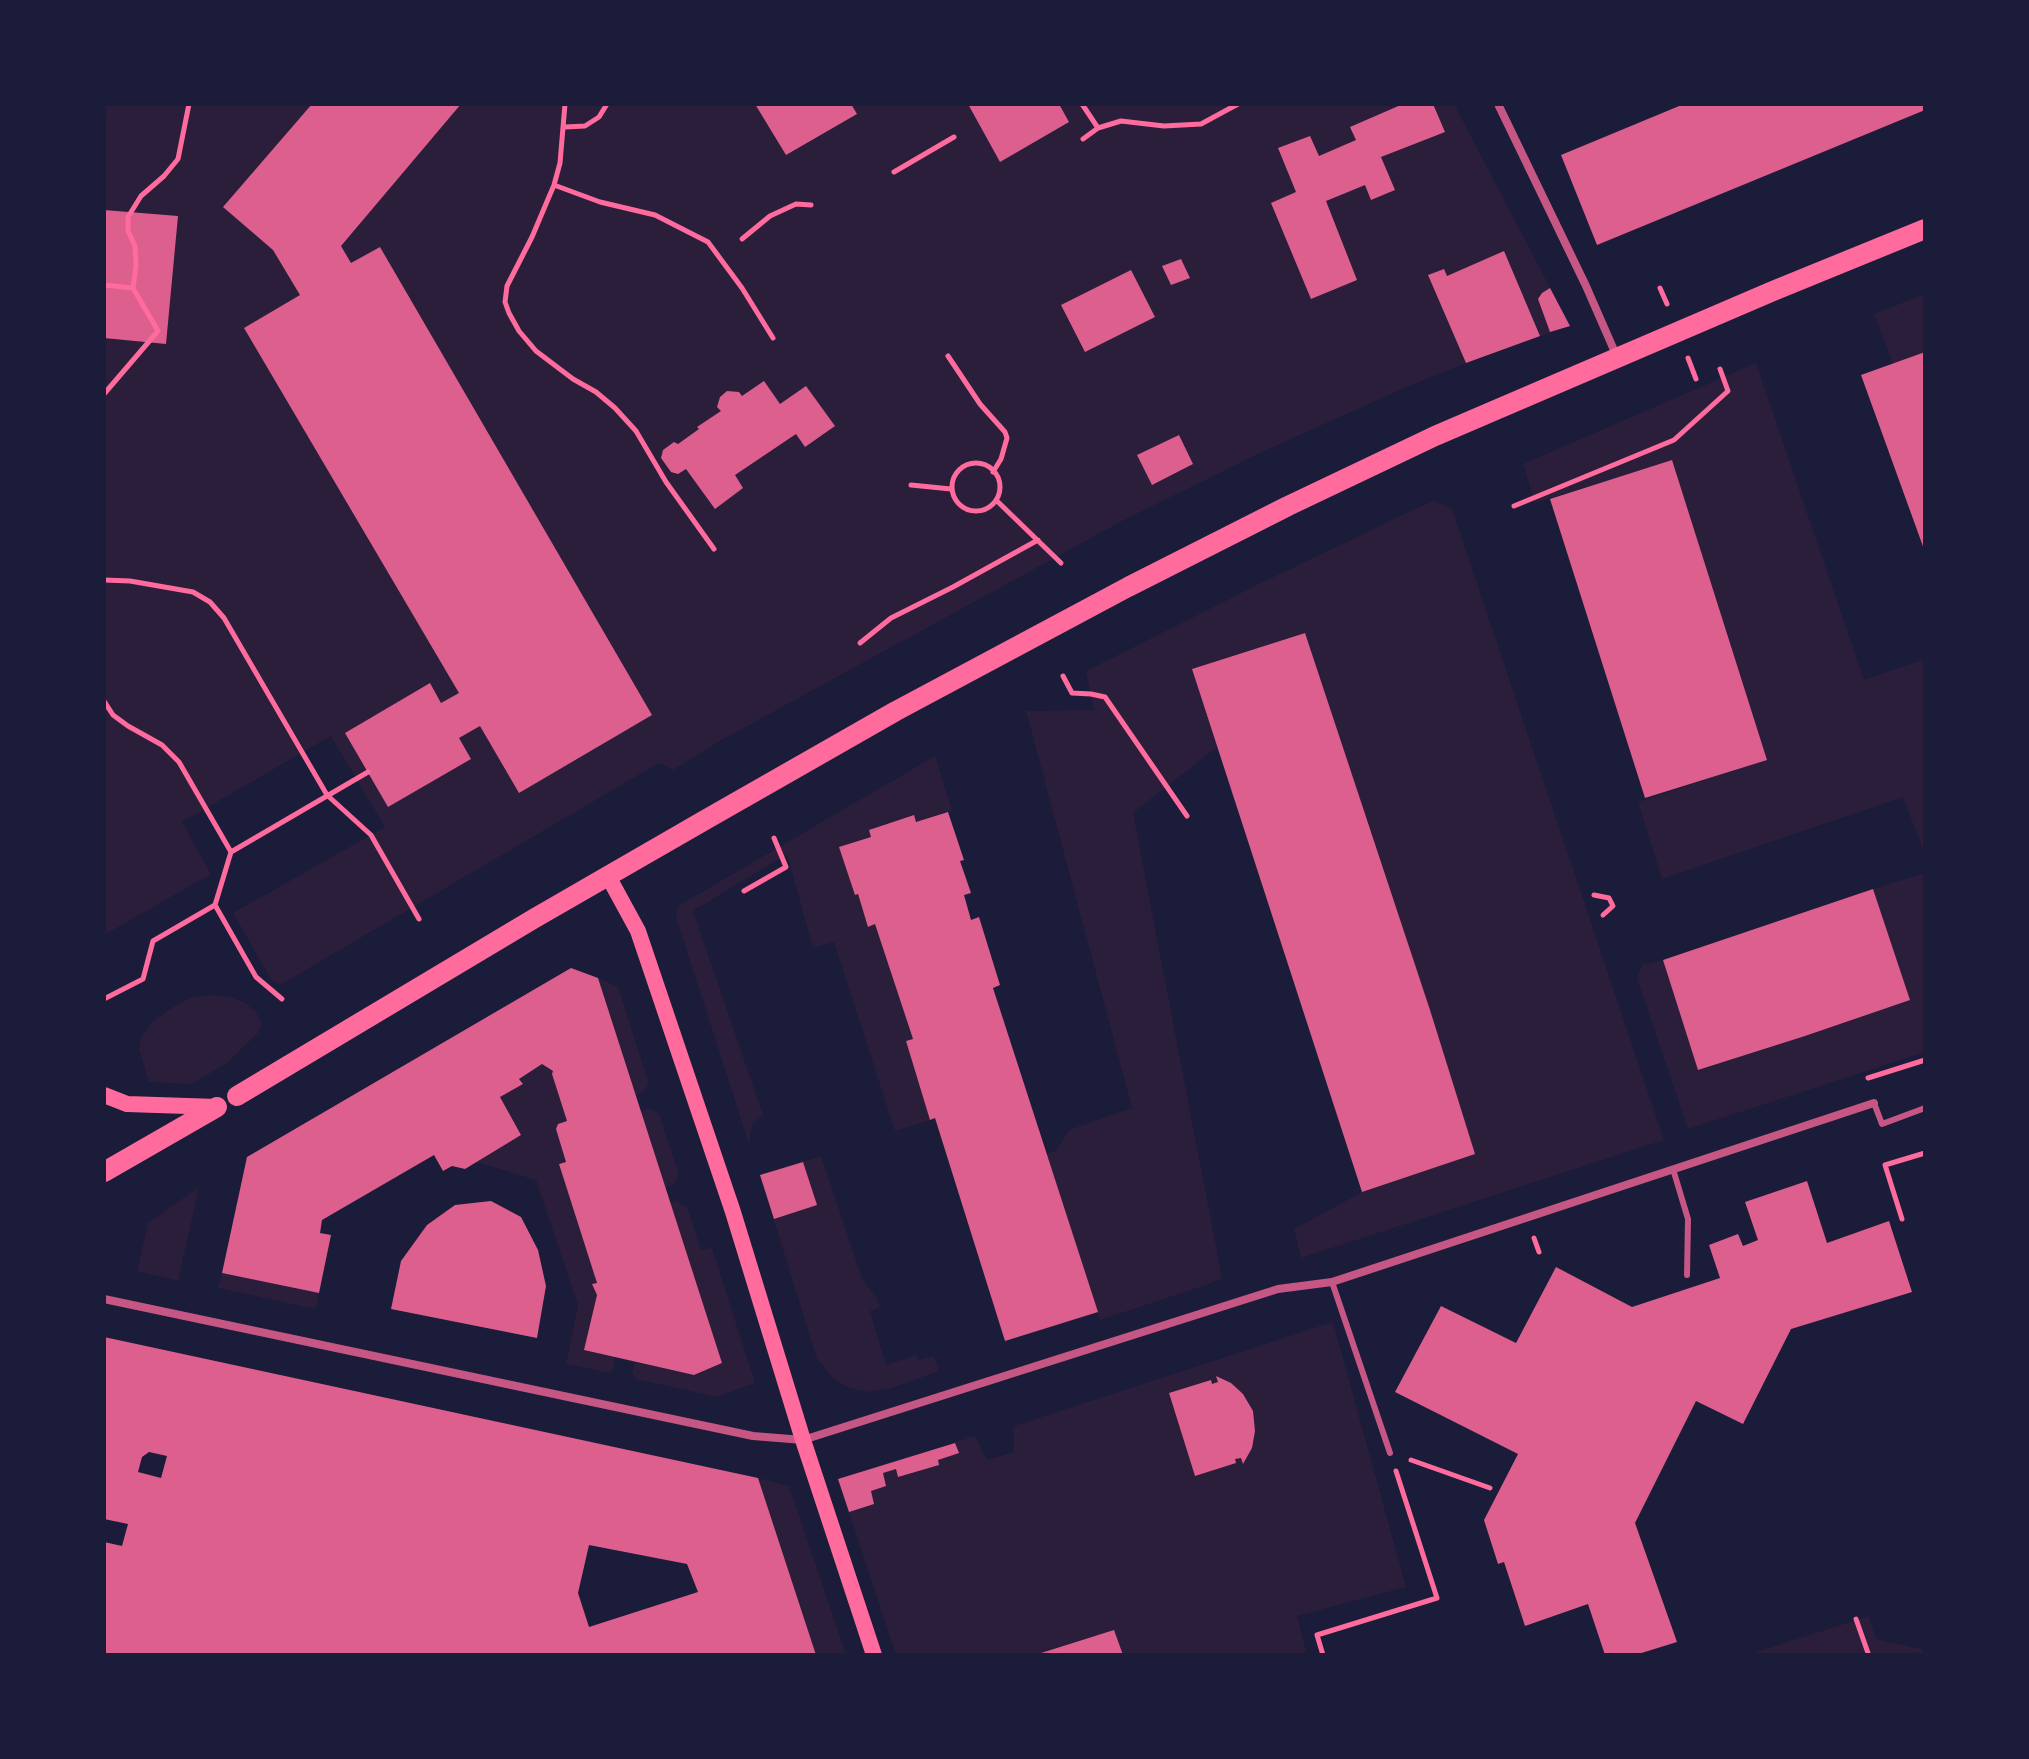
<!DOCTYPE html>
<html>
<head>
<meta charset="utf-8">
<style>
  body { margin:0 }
  #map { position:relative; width:2029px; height:1759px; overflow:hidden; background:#1b1b3a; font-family:Arial,sans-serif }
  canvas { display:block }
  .frame { position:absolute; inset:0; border:106px solid #1b1b3a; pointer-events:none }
</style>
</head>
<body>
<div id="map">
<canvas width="2029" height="1759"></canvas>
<div class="frame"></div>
</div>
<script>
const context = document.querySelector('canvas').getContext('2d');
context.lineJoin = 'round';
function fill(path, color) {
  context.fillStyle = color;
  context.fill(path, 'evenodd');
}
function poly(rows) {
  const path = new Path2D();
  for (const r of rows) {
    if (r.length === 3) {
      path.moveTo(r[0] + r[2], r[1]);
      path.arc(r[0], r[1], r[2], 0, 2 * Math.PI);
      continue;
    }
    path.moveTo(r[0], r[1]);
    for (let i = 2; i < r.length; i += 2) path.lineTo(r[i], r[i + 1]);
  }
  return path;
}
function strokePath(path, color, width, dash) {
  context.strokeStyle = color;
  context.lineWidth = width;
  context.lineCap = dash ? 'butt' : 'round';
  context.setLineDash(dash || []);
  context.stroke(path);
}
const green = poly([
  [104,104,1454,104,1570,326,1466,363,1411,385,1260,453,1122,521,720,741,673,770,659,763,280,985,271,979,233,913,385,827,331,736,182,822,211,874,104,935,104,118,107,116],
  [1925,294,1925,352,1893,364,1874,314],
  [1756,363,1864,680,1925,659,1925,855,1903,797,1662,879,1638,802,1767,759,1672,460,1535,503,1523,464],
  [1434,500,1452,509,1664,1140,1301,1258,1294,1229,1362,1192,1304,633,1192,669,1217,747,1133,813,1222,1278,1212,1283,1100,1320,1047,1154,1057,1150,1069,1130,1132,1108,1026,711,1094,710,1086,671,1263,582],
  [935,756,952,810,916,822,913,815,870,830,871,837,840,847,869,927,875,924,913,1039,906,1041,930,1120,895,1131,834,942,813,948,787,854,693,911,763,1115,752,1124,749,1144,676,917,678,906],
  [1925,873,1925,1052,1688,1129,1637,978,1642,965,1663,960,1699,1070,1805,1036,1910,1000,1873,889],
  [598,978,618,987,649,1084,643,1092,636,1095],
  [211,995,230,997,244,1002,256,1012,262,1024,258,1033,227,1063,192,1084,149,1082,139,1049,141,1037,153,1021,170,1009,190,998],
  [542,1064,553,1071,552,1074,567,1121,559,1124,556,1129,566,1162,559,1164,597,1283,592,1284,597,1295,585,1350,615,1357,613,1370,610,1373,566,1364,578,1305,536,1180,476,1162,521,1135,500,1097,522,1084,519,1079],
  [649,1108,659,1114,679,1174,673,1185,665,1187,641,1112],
  [821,1156,863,1281,876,1296,880,1307,870,1311,886,1365,916,1355,918,1360,934,1356,939,1371,889,1389,868,1392,849,1388,833,1378,817,1359,760,1175],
  [199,1187,178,1281,137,1271,148,1223],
  [676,1201,688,1208,701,1250,712,1248,755,1383,717,1397,636,1379,632,1372,635,1362,694,1375,722,1363,670,1203],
  [222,1273,319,1293,316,1309,218,1288],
  [1333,1322,1406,1587,1297,1616,1307,1655,896,1655,838,1479,975,1436,987,1460,1014,1452,1014,1426],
  [758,1478,789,1486,846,1655,816,1655],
  [1869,1616,1876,1639,1925,1650,1925,1655,1747,1655]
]);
const building = poly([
  [312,104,461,104,341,246,351,263,380,247,652,715,519,793,480,726,459,738,471,759,388,807,345,733,430,683,441,703,459,693,244,328,300,295,273,250,223,207],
  [755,104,851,104,857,114,786,155],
  [968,104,1059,104,1069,122,1000,162],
  [1403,104,1433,104,1445,132,1381,157,1395,190,1371,200,1365,185,1326,201,1357,280,1311,299,1271,203,1296,192,1278,148,1310,136,1319,156,1356,140,1350,127],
  [1684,104,1925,104,1925,110,1597,245,1561,155],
  [104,210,178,216,166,344,104,338],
  [1504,251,1540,336,1466,363,1428,275,1444,269,1447,276],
  [1181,259,1190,278,1171,285,1162,266],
  [1131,270,1155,317,1085,352,1061,305],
  [1550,288,1570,326,1550,332,1538,299,1542,293],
  [1925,352,1925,552,1861,375],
  [764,381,780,404,806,386,835,426,805,447,796,434,735,475,743,488,715,509,686,469,678,474,671,472,661,458,663,450,674,442,678,444,699,429,697,427,721,411,717,407,720,397,727,391,739,392,742,396],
  [1179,435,1193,464,1152,485,1137,455],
  [1672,460,1767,760,1645,798,1550,499],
  [1305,633,1430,1010,1475,1154,1362,1192,1192,669],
  [948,812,964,860,960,861,971,893,964,895,971,920,979,917,1000,985,993,988,1098,1312,1005,1341,935,1118,930,1120,906,1041,913,1039,875,924,868,927,858,894,855,895,839,847,871,837,869,830,914,815,916,822],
  [1873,889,1910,1000,1805,1036,1698,1070,1663,960],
  [571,968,598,978,722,1363,694,1375,584,1350,597,1295,592,1284,597,1283,559,1164,566,1162,556,1129,558,1124,567,1121,552,1074,553,1071,542,1064,519,1079,523,1084,500,1097,521,1135,465,1169,452,1166,443,1171,434,1155,322,1220,320,1233,331,1235,319,1293,222,1273,247,1157],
  [803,1162,817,1205,774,1219,760,1175],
  [1807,1181,1827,1243,1889,1221,1912,1292,1791,1329,1743,1424,1696,1401,1635,1523,1677,1642,1635,1655,1605,1655,1588,1604,1525,1626,1504,1562,1498,1564,1484,1520,1518,1454,1395,1392,1441,1306,1516,1343,1556,1267,1632,1307,1720,1278,1709,1245,1738,1234,1743,1246,1758,1240,1745,1202],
  [491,1201,521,1217,538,1250,546,1286,537,1338,391,1309,401,1261,427,1225,455,1205],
  [104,1337,758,1478,816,1655,104,1655,104,1542,122,1546,128,1524,104,1519],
  [149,1452,167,1456,161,1478,138,1472,142,1457],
  [589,1545,687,1564,698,1592,589,1627,578,1593],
  [1216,1376,1231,1383,1243,1394,1253,1411,1255,1431,1252,1448,1243,1464,1241,1458,1235,1459,1236,1463,1195,1476,1169,1393,1211,1380,1212,1384,1218,1382],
  [955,1443,959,1453,938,1460,939,1465,898,1477,896,1469,883,1473,886,1486,871,1491,874,1504,849,1512,838,1479],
  [1114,1630,1123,1655,1038,1655,1038,1654]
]);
const path = poly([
  [565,104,560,163,554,185,532,237,507,286,505,302,509,313,519,331,536,351,573,379,596,392,615,408,636,431,666,482,714,549],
  [1082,104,1098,128],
  [565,127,585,126,599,117,607,104],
  [1083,139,1098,128,1121,121,1164,126,1201,124,1238,104],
  [894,172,954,137],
  [554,185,600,202,655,215,708,242,742,288,773,338],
  [742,239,770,216,796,204,811,205],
  [104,285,133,288,158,331,104,394],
  [133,288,136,266,135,246,128,231,128,217,141,196,164,176,178,159,189,104],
  [1660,288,1667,304],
  [948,356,980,404,1005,432,1007,438,1001,459,993,472],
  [1688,358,1696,379],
  [976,487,24],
  [911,485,951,489],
  [996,500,1061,563],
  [1514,506,1674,440,1728,391,1720,369],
  [104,580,130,581,193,592,210,602,224,618,327,795,371,835,419,919],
  [860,643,891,618,953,587,1038,540],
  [1063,676,1072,693,1091,694,1105,697,1187,816],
  [104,701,113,715,128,726,162,745,179,762,231,852],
  [744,891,786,867,774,838],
  [1594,895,1609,898,1613,906,1603,915],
  [215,905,231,852,368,772],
  [104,999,143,979,153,941,215,905,256,977,282,999],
  [1868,1078,1925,1060],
  [1902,1219,1885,1165,1925,1153],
  [1534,1238,1539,1252],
  [1411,1460,1490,1488],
  [1856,1619,1868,1653],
  [1323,1655,1317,1635,1437,1598,1396,1471]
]);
const service = poly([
  [1874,1103,1882,1124,1925,1108],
  [1673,1169,1688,1219,1687,1275],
  [1332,1282,1390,1453]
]);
const minor = poly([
  [1498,104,1586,286,1617,357],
  [104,1299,753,1436,803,1440,1278,1289,1332,1282,1874,1103]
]);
const secondary = poly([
  [608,876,638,931,733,1212,803,1440,874,1655],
  [104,1095,127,1104,217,1107]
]);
const primary = poly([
  [237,1096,535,918,705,820,896,711,1128,587,1288,506,1435,436,1773,291,1925,229],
  [104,1172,217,1107]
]);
fill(green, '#2a1e3b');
fill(building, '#dd5f8e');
strokePath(path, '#ff6b9d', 5);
strokePath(service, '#c65784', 6);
strokePath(minor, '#c65784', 8);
strokePath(secondary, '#ff6b9d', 16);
strokePath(primary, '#ff6b9d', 20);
</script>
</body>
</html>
